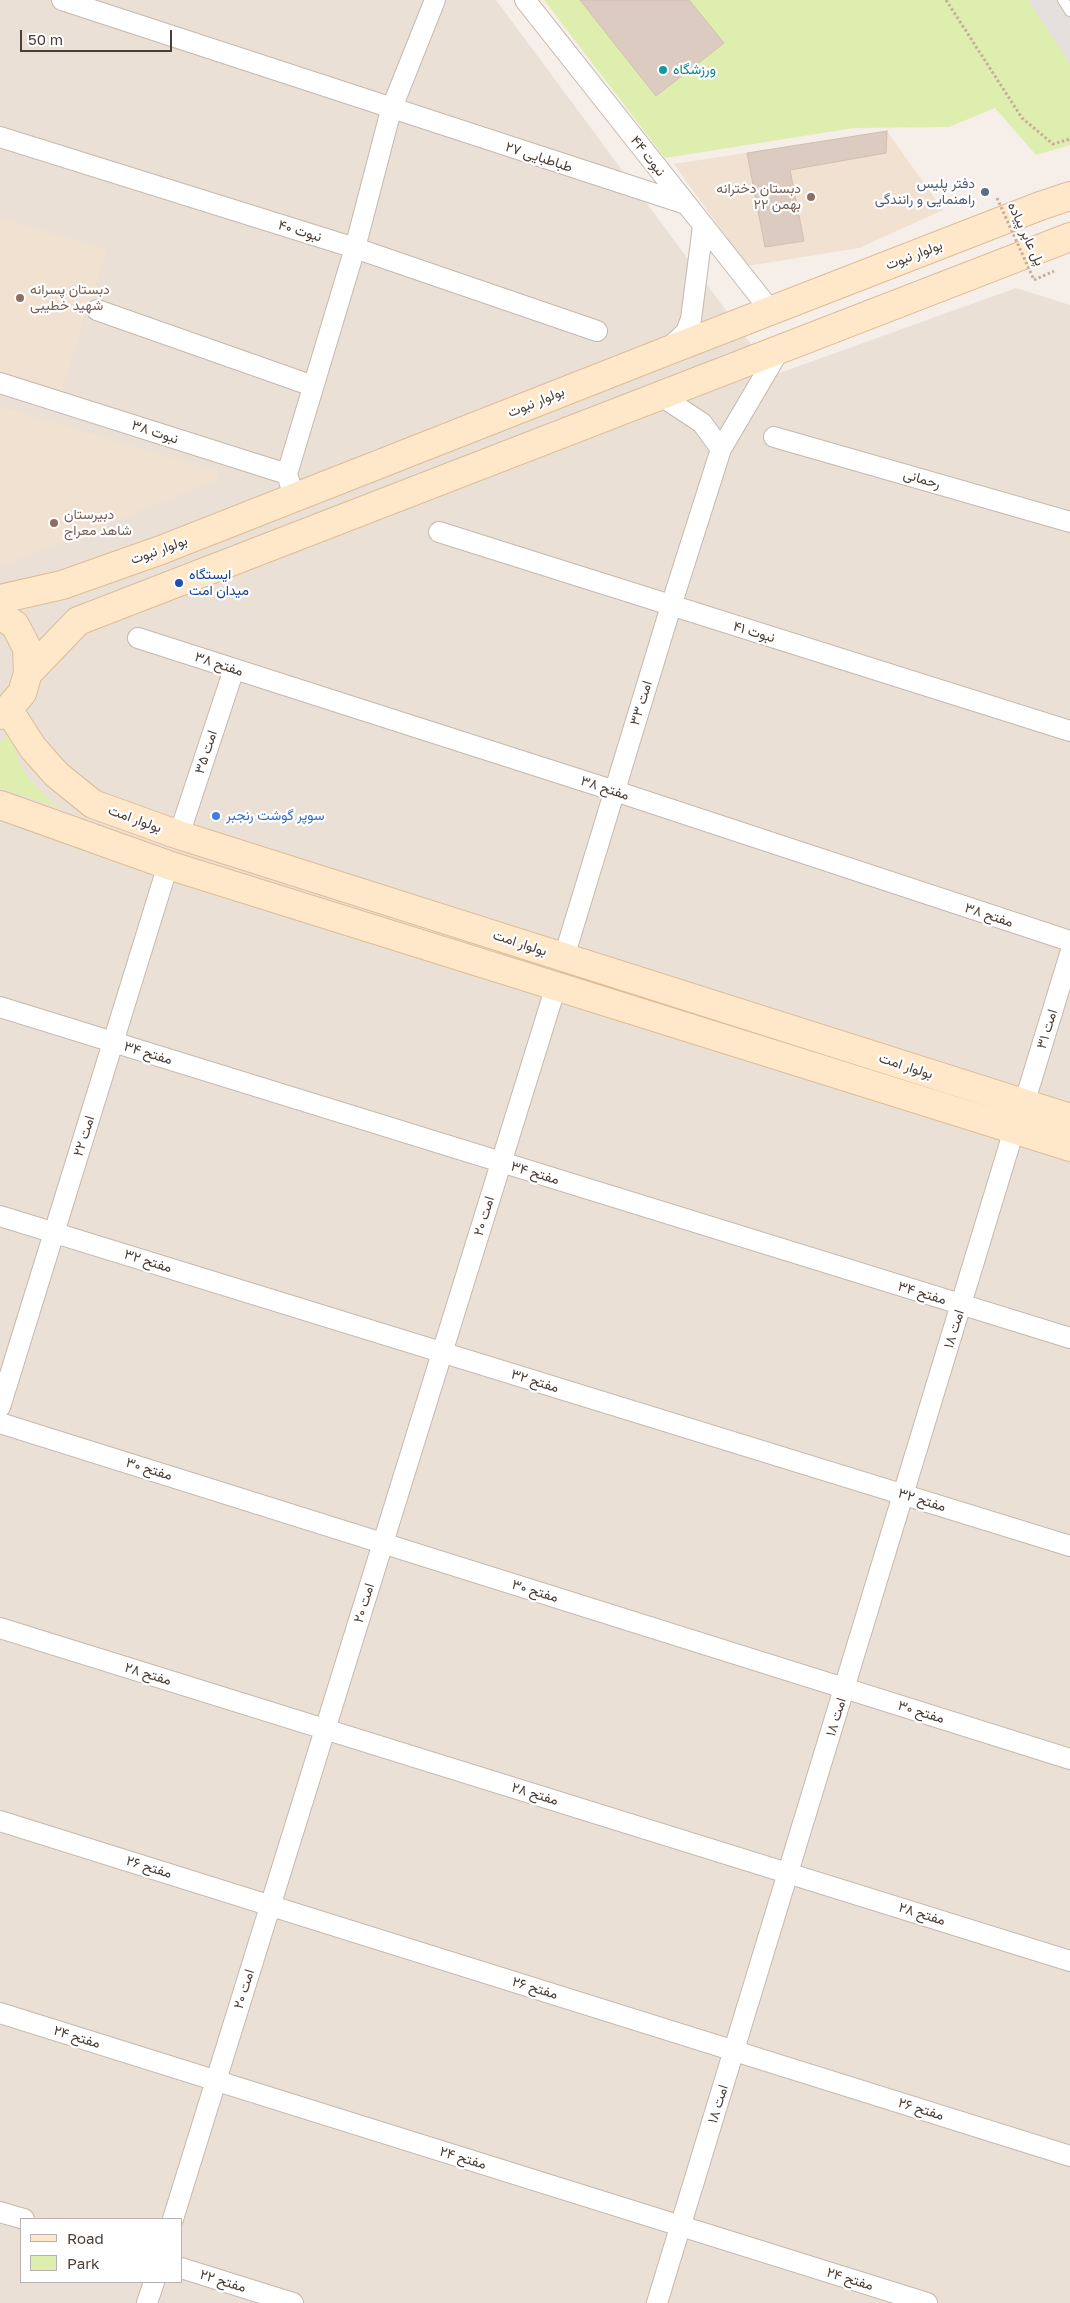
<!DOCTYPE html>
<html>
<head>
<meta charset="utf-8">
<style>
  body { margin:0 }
  #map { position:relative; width:1070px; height:2303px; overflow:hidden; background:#f6efe9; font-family:"Golos Text",sans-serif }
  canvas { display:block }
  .legend { position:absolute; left:20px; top:2218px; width:162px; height:65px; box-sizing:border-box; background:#fff; border:1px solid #b7b2af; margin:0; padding:6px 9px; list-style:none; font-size:15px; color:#4a3e36 }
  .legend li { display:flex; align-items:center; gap:10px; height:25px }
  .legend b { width:25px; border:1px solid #b7b2af }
  .scale { position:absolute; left:20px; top:30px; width:152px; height:22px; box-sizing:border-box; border:2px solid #4a3e36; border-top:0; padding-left:6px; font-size:15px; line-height:18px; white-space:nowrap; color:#4a3e36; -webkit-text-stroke:4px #fff; paint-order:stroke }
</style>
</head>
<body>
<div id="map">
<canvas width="1070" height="2303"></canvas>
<ul class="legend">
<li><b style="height:6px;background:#ffe8ca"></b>Road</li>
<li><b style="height:14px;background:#deeeae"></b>Park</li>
</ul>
<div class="scale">50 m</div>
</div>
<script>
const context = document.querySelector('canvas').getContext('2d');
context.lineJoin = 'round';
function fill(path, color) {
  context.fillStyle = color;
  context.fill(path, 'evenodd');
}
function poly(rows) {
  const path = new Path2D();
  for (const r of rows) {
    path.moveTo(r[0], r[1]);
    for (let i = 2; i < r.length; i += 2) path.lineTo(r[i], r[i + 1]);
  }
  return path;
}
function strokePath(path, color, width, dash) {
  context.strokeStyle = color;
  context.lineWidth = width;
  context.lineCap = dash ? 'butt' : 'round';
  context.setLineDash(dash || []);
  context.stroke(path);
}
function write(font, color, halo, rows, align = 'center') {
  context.font = font + ' "Golos Text",Vazirmatn,sans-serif';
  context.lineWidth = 4.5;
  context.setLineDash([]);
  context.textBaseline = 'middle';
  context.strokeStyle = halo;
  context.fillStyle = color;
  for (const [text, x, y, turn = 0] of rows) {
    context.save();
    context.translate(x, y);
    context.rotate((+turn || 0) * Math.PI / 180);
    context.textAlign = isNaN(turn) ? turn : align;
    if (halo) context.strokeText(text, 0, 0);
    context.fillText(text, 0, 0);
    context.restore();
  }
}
const residential = poly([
  [0,0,496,0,774,375,1016,288,1070,305,1070,2303,0,2303],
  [21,2219,181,2219,181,2282,21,2282]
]);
const education = poly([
  [887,131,943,210,859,248,747,266,674,164],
  [0,218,107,249,62,390,0,371],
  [0,406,217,471,218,480,0,567]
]);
const green = poly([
  [544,0,1070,0,1070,145,1036,155,995,108,949,127,854,128,665,158],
  [10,735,20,764,31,782,52,802,63,809,0,788,0,742]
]);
const parking = poly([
  [1028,0,1070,0,1070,64]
]);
const building = poly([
  [580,0,689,0,724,43,656,96,580,0],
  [887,131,886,153,790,170,804,241,765,247,747,153,887,131]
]);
const path = poly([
  [946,0,1022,118,1053,144,1070,139],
  [1034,280,1054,271]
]);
const lane = poly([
  [1063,0,1070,11]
]);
const street = poly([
  [62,0,686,204],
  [525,0,771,311],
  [0,137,355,248,597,331],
  [97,310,313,386],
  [669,348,686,332,691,319,703,226],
  [0,383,287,474,291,487],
  [661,396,702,423,721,449],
  [774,437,1070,522],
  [287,474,355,248,391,110,435,0],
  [439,532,1070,731],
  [138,638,615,791,1070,941],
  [179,835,234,669],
  [564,957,671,606,721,449,780,349],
  [0,1007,1070,1338],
  [1024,1104,1070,954],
  [0,1216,1070,1546],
  [0,1407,168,865],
  [0,1423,1070,1759],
  [0,1628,1070,1961],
  [0,1821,1070,2156],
  [0,2013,927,2303],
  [0,2212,24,2219],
  [173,2219,556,986],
  [181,2268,293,2303],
  [147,2303,154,2282],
  [657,2303,1014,1130]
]);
const secondary = poly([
  [0,599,62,585,161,550,667,351,1040,206,1070,196],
  [0,615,15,625,27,648,28,673,22,693,8,709,0,715],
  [28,673,78,621,1070,237],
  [8,709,33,748,56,774,93,804,179,835,1070,1118],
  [0,805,168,865,1070,1147]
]);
const pathBridge = poly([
  [997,198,1034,280]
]);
const markers = [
  [663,70,5,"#0f9aa8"],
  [985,192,5,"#5c6f8a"],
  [811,197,5,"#8d6e63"],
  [20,298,5,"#8d6e63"],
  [54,523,5,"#8d6e63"],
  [179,583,5,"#1a4fb4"],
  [216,816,5,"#3f7fe0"]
];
const cultureNames = [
  ["ورزشگاه",673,70]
];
const streetNames = [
  ["نبوت ۴۴",648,156,52],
  ["طباطبایی ۲۷",539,157,18],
  ["نبوت ۴۰",300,231,17],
  ["پل عابر پیاده",1026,234,65],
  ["بولوار نبوت",914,255,-21],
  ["بولوار نبوت",536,402,-22],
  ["نبوت ۳۸",155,432,18],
  ["رحمانی",922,479,16],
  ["بولوار نبوت",159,550,-20],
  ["نبوت ۴۱",754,632,17],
  ["مفتح ۳۸",219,664,18],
  ["امت ۳۳",641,703,-73],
  ["امت ۳۵",206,752,-72],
  ["مفتح ۳۸",605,788,18],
  ["بولوار امت",135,819,20],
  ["مفتح ۳۸",989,915,18],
  ["بولوار امت",520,943,18],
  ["امت ۳۱",1047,1029,-73],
  ["مفتح ۳۴",148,1053,17],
  ["بولوار امت",906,1066,18],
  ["امت ۲۲",84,1136,-73],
  ["مفتح ۳۴",535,1173,17],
  ["امت ۲۰",484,1216,-73],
  ["مفتح ۳۲",148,1261,17],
  ["مفتح ۳۴",922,1293,17],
  ["امت ۱۸",954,1329,-73],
  ["مفتح ۳۲",535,1381,17],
  ["مفتح ۳۰",149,1469,17],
  ["مفتح ۳۲",922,1500,17],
  ["مفتح ۳۰",535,1591,17],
  ["امت ۲۰",364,1603,-73],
  ["مفتح ۲۸",148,1674,17],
  ["مفتح ۳۰",921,1712,17],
  ["امت ۱۸",836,1717,-73],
  ["مفتح ۲۸",535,1794,17],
  ["مفتح ۲۶",149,1867,17],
  ["مفتح ۲۸",922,1914,17],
  ["مفتح ۲۶",535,1988,17],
  ["امت ۲۰",244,1989,-73],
  ["مفتح ۲۴",77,2037,17],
  ["امت ۱۸",718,2104,-73],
  ["مفتح ۲۶",921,2109,17],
  ["مفتح ۲۴",463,2158,17],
  ["مفتح ۲۴",850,2279,17],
  ["مفتح ۲۲",223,2281,17]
];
const serviceNames = [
  ["دفتر پلیس",975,184],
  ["راهنمایی و رانندگی",975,200]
];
const educationNames = [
  ["دبستان دخترانه",801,189,"right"],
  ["۲۲ بهمن",801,205,"right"],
  ["دبستان پسرانه",30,290],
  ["شهید خطیبی",30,306],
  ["دبیرستان",64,515],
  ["شاهد معراج",64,531]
];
const transitNames = [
  ["ایستگاه",189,575],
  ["میدان امت",189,591]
];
const shopNames = [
  ["سوپر گوشت رنجبر",226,816]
];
fill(residential, '#eae0d6');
fill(education, '#f0e1d1');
fill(green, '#deeeae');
fill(parking, '#e4e0de');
fill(building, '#dccbc0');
strokePath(building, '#d4bfaf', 1);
strokePath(lane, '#c5b8ad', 12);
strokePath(street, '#c5b8ad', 22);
strokePath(secondary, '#ddbc96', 30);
strokePath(path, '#c6ae9a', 3, [2.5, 2.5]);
strokePath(lane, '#fff', 10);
strokePath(street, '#fff', 20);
strokePath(secondary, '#ffe8ca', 28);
strokePath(pathBridge, '#c6ae9a', 3, [2.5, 2.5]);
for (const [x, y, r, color] of markers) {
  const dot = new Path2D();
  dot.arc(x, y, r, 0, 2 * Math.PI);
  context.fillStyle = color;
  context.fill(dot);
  strokePath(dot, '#fff', 2);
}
write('14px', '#0d838f', '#fff', cultureNames, 'left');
write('14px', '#4a3e36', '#fff', streetNames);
write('14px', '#4e5e75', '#fff', serviceNames, 'right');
write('14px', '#785e54', '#fff', educationNames, 'left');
write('14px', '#164399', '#fff', transitNames, 'left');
write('14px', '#366cbe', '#fff', shopNames, 'left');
</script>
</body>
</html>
